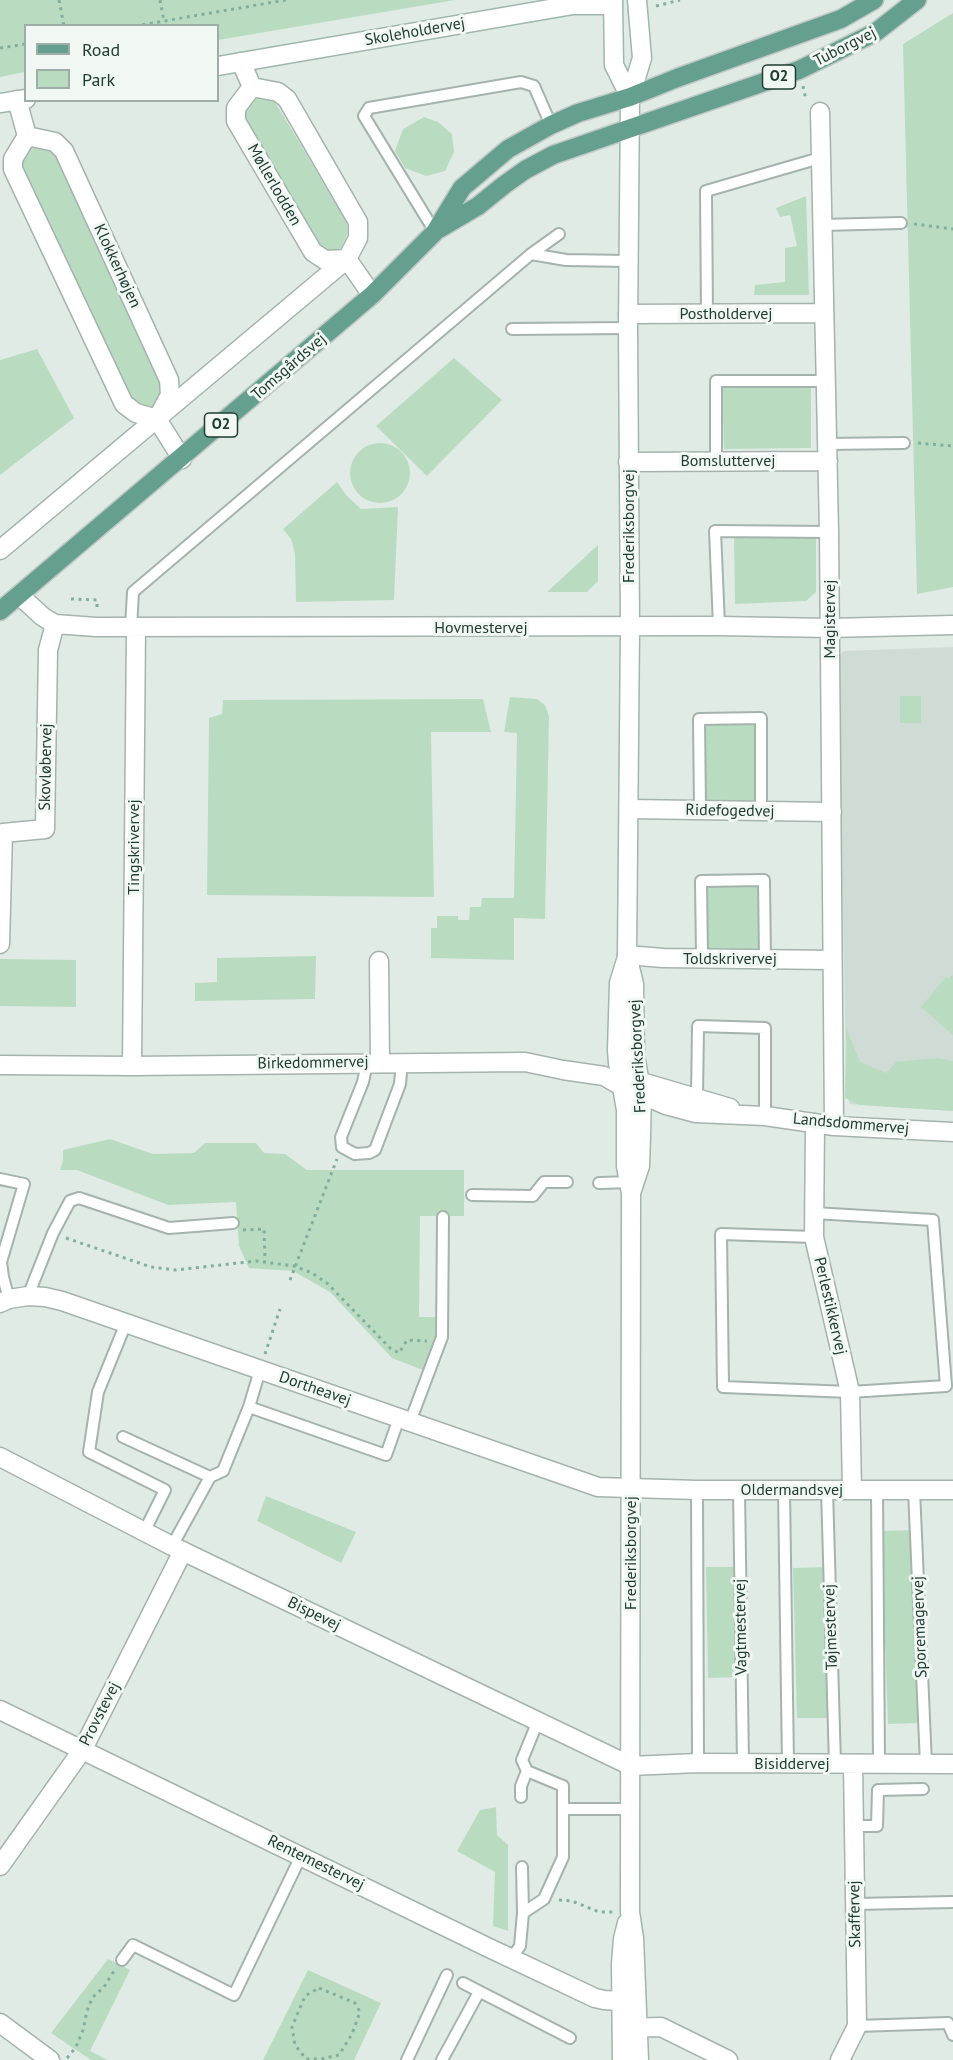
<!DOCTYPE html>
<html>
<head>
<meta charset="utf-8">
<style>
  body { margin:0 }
  #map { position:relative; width:953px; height:2060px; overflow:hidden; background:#e1ebe6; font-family:"PT Sans",sans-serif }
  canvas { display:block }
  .legend { position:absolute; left:24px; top:24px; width:195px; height:78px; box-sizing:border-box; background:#f1f8f4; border:2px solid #9eada7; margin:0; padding:8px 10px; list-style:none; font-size:18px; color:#213c33 }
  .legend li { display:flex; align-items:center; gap:12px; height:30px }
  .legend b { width:30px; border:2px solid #9eada7 }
</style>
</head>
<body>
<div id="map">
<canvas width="953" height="2060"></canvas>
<ul class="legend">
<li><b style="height:8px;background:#65a08f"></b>Road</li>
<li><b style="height:16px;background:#b9dcc1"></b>Park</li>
</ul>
</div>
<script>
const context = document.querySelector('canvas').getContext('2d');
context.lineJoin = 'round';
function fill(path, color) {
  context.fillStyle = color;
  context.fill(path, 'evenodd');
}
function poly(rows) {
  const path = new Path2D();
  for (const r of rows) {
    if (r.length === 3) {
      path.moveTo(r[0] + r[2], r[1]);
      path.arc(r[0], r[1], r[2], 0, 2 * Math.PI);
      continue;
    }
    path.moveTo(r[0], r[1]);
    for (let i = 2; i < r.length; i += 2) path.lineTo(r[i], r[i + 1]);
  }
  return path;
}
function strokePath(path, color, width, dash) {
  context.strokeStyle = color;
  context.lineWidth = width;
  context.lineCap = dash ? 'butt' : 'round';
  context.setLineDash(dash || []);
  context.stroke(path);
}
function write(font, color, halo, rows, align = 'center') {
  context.font = font + ' "PT Sans",sans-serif';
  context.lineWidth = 6;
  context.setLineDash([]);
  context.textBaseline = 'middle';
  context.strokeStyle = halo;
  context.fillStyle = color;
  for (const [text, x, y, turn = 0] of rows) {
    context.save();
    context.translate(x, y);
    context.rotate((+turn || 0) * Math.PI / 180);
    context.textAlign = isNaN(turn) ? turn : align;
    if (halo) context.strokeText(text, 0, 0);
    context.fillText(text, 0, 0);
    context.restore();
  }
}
const built = poly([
  [953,647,953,1111,850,1104,847,1097,837,658,844,651]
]);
const green = poly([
  [0,0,455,0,218,40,218,26,26,26,25,72,0,77],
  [953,13,953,587,917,594,903,44],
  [254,98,275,102,347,222,347,235,340,250,328,251,318,244,245,118,246,109],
  [424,117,438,122,452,134,454,152,445,171,426,176,405,168,395,151,403,129],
  [29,146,41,147,57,154,161,379,161,392,154,410,140,404,129,396,25,175,21,163],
  [806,196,809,295,754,295,755,285,785,282,785,248,797,246,790,215,780,217,776,208],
  [37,349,74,418,0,475,0,360],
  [454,358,502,400,427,476,376,426],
  [811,384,811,448,724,449,722,385],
  [380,473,30],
  [337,482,346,495,361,509,398,507,394,600,296,602,295,554,291,539,283,529],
  [816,537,816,592,806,601,735,604,734,538],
  [598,545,598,581,587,592,547,592],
  [900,696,921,696,921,723,900,723],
  [510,697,537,699,545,705,549,716,545,919,514,918,514,960,431,958,431,928,437,928,437,916,458,916,458,920,469,920,470,907,481,907,482,898,514,898,517,733,504,732],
  [483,699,491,732,431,732,434,897,207,895,209,718,222,714,223,700],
  [754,721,754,803,705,803,705,722],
  [759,884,759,951,707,951,705,885],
  [316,956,315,999,195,1001,195,983,217,982,217,958],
  [0,959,76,960,76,1007,0,1006],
  [952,975,953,976,953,1035,921,1007,946,977,948,979],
  [846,1028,860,1062,886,1073,896,1062,937,1058,953,1061,953,1111,860,1105,845,1098],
  [110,1139,153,1154,194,1153,205,1143,256,1143,264,1153,285,1154,307,1170,464,1170,464,1216,420,1216,419,1317,437,1317,437,1332,423,1370,392,1358,330,1292,293,1271,249,1268,239,1246,236,1202,168,1205,77,1170,60,1170,63,1161,63,1150],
  [266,1496,356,1532,341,1563,257,1521],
  [911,1530,919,1723,888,1724,881,1531],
  [706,1567,736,1567,738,1677,708,1678],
  [826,1567,830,1718,797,1718,793,1568],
  [496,1807,497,1835,508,1845,508,1931,493,1926,495,1872,457,1851,480,1810],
  [108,1959,130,1970,90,2051,108,2060,91,2060,51,2033],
  [308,1970,381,2003,354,2060,263,2060]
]);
const path = poly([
  [59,0,64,26],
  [160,0,164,21],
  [656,6,680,0],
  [135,26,286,0],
  [0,48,26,44],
  [803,86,806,100],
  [914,224,953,229],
  [918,443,953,446],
  [71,599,97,600,97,611],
  [243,1230,264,1229,265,1261],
  [66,1238,151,1267,176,1270,256,1261,294,1266,312,1273,328,1284,390,1348,399,1353,407,1340,427,1341],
  [290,1280,337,1159],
  [265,1354,280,1309],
  [559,1900,572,1901,599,1912,613,1912],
  [319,1988,355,2003,360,2012,352,2034,339,2055,321,2059,306,2059,295,2045,292,2027,305,1996,319,1988],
  [67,2058,76,2047,83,2030,87,2011,92,1998,104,1987,114,1971]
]);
const lane = poly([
  [822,225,901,223],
  [435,232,364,116,369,108,521,82,534,86,551,125],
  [531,254,566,260,628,261],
  [707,314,706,191,820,158],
  [512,329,628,328],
  [827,444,904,443],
  [716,461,716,381,827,381],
  [719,626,715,531,829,532],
  [131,628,133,592,531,254,559,234],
  [700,810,699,719,761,718,761,811],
  [702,958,701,881,764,880,765,959],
  [367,1063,363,1082,341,1137,342,1147,355,1154,369,1153,375,1150,400,1084,402,1062],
  [697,1097,698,1026,765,1028,765,1116],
  [0,1179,24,1184,1,1262,3,1277,9,1299],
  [599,1183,632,1182],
  [472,1195,533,1196,544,1182,567,1182],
  [814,1213,933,1220,946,1386,850,1392,723,1387,721,1234,814,1237],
  [28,1296,53,1233,70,1201,79,1198,169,1228,233,1223],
  [126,1323,98,1392,89,1452,165,1490,144,1532],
  [249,1407,260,1370],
  [410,1422,442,1337,443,1217],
  [123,1437,210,1477],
  [697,1490,698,1763],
  [739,1490,743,1764],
  [784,1490,788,1764],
  [827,1490,835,1764],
  [877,1490,879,1764],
  [914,1490,926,1764],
  [172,1546,210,1477,223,1471,249,1407,386,1455,399,1418],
  [538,1721,522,1760,527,1771,563,1786,563,1809],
  [521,1797,521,1786,527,1771],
  [854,1826,877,1826,878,1790,923,1789],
  [522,1867,523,1913],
  [855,1904,953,1902],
  [511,1959,520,1946,523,1913,544,1899,563,1857,563,1809,630,1809],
  [122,1960,133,1945,234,1995,301,1856],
  [463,1983,570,2038],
  [857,2026,948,2023,953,2035],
  [407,2060,447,1975],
  [442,2060,479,1992]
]);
const street = poly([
  [241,62,252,87,278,92,287,99,358,222,358,238,347,259,372,295],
  [252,87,236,108,236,121,313,252,325,260,347,259],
  [17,100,27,136,55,142,64,151,169,380,170,395,157,419,182,459],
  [820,112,829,532,834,1126],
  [27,136,13,159,13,169,124,404,136,413,157,419],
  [628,314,824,313],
  [628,462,828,461],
  [0,550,347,259],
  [19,595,43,617,55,624,96,627,719,626,830,628,953,625],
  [629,809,832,812],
  [0,944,3,833,45,829,48,650,55,624],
  [627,955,663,958,832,960],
  [379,961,380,1063],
  [0,1065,132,1066,525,1062,563,1070,604,1076,621,1086,666,1105,696,1113,765,1116,834,1126,953,1132],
  [132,1066,136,628],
  [628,1078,730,1108],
  [815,1123,814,1237,850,1392,852,1490],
  [0,1303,9,1299,28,1296,45,1297,62,1301,598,1487,697,1490,953,1490],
  [0,1457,172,1546,631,1766,698,1763,953,1764],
  [0,1710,487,1947,595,1998,604,2000,636,2002],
  [0,1866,83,1749,183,1551],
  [0,2023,50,2060],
  [622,2028,661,2027,728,2060],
  [840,2060,857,2026,853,1764]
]);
const secondary = poly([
  [613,0,614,65,630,97],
  [218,66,573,5,613,5],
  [0,103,26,99],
  [627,957,619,983,617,1050,618,1063,626,1110,626,1166,631,1193,630,1887,630,1912,634,1938,639,2060],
  [631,1193,640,1166,641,1136,642,1095,635,1055,634,984,627,955,630,627,628,328,630,97,642,58,637,0],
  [622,2060,621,1964,623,1939,627,1923]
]);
const primary = poly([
  [439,229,478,206,504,185,525,170,553,155,799,70,876,32,917,0],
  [0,611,372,295,435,232,462,188,508,149,551,125,578,113,630,97,677,78,841,19,874,0]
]);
const shields = [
  [779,77,33],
  [221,425,33]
];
const shieldNames = [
  ["O2",779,77],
  ["O2",221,425]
];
const streetNames = [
  ["Skoleholdervej",415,32,-10],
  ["Tuborgvej",845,47,-27],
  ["Møllerlodden",274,185,60],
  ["Klokkerhøjen",117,266,65],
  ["Postholdervej",726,314],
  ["Tomsgårdsvej",289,367,-41],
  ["Bomsluttervej",728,461],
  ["Frederiksborgvej",629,526,-90],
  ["Magistervej",830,619,-90],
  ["Hovmestervej",481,628],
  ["Skovløbervej",46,767,-89],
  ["Ridefogedvej",730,811,1],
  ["Tingskrivervej",134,847,-90],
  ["Toldskrivervej",730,959],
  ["Frederiksborgvej",638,1056,-93],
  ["Birkedommervej",313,1063,-1],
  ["Landsdommervej",851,1124,5],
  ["Perlestikkervej",830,1306,77],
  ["Dortheavej",315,1389,19],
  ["Oldermandsvej",792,1490],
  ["Frederiksborgvej",631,1553,-90],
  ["Bispevej",314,1614,26],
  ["Vagtmestervej",741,1627,-91],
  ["Tøjmestervej",831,1627,-92],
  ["Sporemagervej",920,1627,-92],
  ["Provstevej",100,1714,-63],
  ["Bisiddervej",792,1764],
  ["Rentemestervej",316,1863,26],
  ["Skaffervej",855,1914,-91]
];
fill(built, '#cfdbd5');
fill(green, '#b9dcc1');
strokePath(lane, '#a4b3ad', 14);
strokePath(street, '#a4b3ad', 21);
strokePath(secondary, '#9fb7ad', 21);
strokePath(primary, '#c1c8c6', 21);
strokePath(path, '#81af9e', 3, [3, 4.5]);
strokePath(lane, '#fff', 10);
strokePath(street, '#fff', 18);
strokePath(secondary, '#fff', 18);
strokePath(primary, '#65a08f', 18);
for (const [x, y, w] of shields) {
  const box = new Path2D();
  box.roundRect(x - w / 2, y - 12, w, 24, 4.5);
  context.fillStyle = '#f1f8f4';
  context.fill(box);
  strokePath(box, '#213c33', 1.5);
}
write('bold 15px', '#213c33', null, shieldNames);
write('16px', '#213c33', '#f1f8f4', streetNames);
</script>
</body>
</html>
